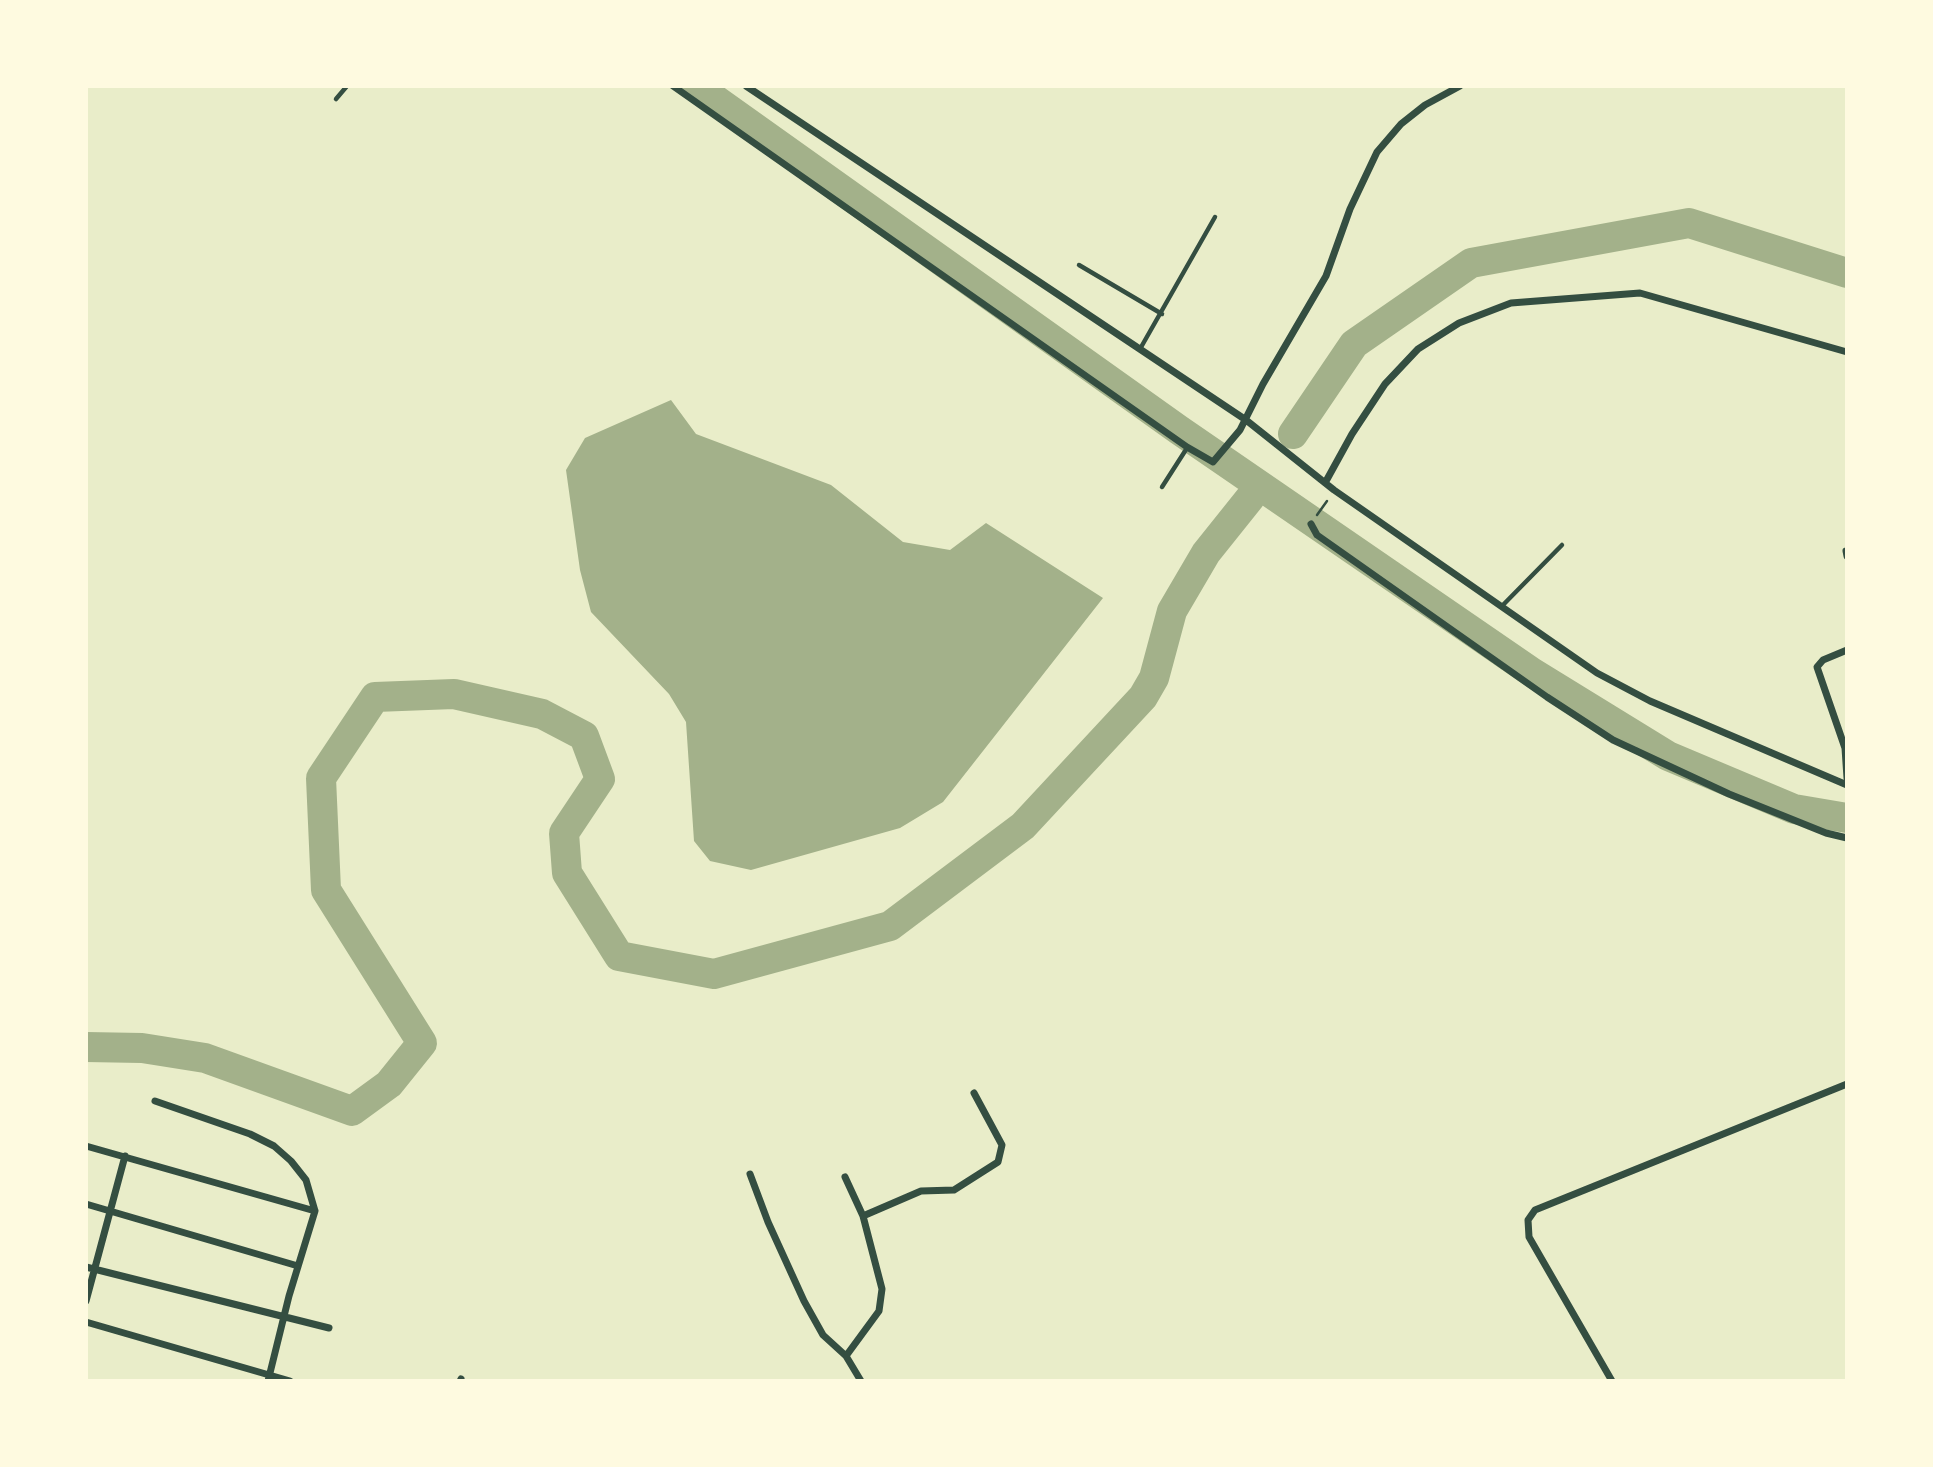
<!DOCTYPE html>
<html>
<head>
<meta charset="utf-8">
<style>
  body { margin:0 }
  #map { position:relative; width:1933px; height:1467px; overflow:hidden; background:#e9edc9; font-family:"PT Sans",sans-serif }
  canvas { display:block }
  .frame { position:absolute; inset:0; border:88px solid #fefae0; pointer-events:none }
</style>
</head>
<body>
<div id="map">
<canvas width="1933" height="1467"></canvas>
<div class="frame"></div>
</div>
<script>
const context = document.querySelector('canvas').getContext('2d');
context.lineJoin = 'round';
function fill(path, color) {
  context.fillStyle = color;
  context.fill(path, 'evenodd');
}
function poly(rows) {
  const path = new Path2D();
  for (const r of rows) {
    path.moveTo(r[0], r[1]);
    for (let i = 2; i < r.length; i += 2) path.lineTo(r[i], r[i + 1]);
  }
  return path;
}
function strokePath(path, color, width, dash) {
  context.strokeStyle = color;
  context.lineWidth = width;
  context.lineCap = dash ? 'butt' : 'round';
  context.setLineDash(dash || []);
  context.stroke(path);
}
const water = poly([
  [671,400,696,434,831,485,903,542,950,550,986,523,1103,598,943,802,900,828,751,870,710,861,694,841,686,722,669,694,591,612,580,570,566,470,585,438]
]);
const river = poly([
  [696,86,1179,430,1533,673,1668,756,1794,809,1847,818],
  [1293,434,1354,344,1471,263,1689,223,1847,273],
  [86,1047,142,1048,205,1058,352,1111,389,1084,422,1043,326,890,321,778,375,697,454,694,542,714,584,736,600,779,564,833,567,873,619,956,714,974,890,926,1023,826,1143,697,1154,678,1172,611,1206,553,1250,498]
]);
const path = poly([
  [1317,515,1327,501]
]);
const service = poly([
  [336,99,347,86],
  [1079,265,1162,314],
  [1140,349,1215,217],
  [1162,487,1187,448],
  [1501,607,1562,545]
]);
const minor = poly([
  [673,86,1187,447,1213,462,1240,430,1263,384,1326,276,1350,209,1377,152,1401,124,1425,105,1460,86],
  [746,86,1246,420,1334,490,1597,673,1650,701,1847,785],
  [1325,483,1352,434,1385,384,1418,349,1459,323,1511,303,1640,293,1847,352],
  [1311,524,1317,535,1547,697,1613,740,1729,794,1826,833,1847,838],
  [1846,551,1847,556],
  [1847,650,1823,660,1817,667,1845,748,1847,778],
  [155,1101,250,1134,274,1146,291,1161,306,1180,315,1211,289,1296,268,1381],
  [86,1146,315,1211],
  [750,1174,768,1222,804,1301,823,1335,846,1356,861,1381],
  [845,1177,863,1216,882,1289,879,1311,846,1356],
  [86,1204,298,1266],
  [863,1216,921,1191,954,1190,998,1162,1002,1145,974,1093],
  [86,1267,329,1328],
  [86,1301,125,1156],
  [86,1322,290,1381],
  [460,1381,461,1379],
  [1612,1381,1529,1237,1528,1220,1535,1210,1847,1084]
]);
fill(water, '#a3b18a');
strokePath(river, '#a3b18a', 30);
strokePath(path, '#344e41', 2.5);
strokePath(service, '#344e41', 4.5);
strokePath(minor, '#344e41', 7);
</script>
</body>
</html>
